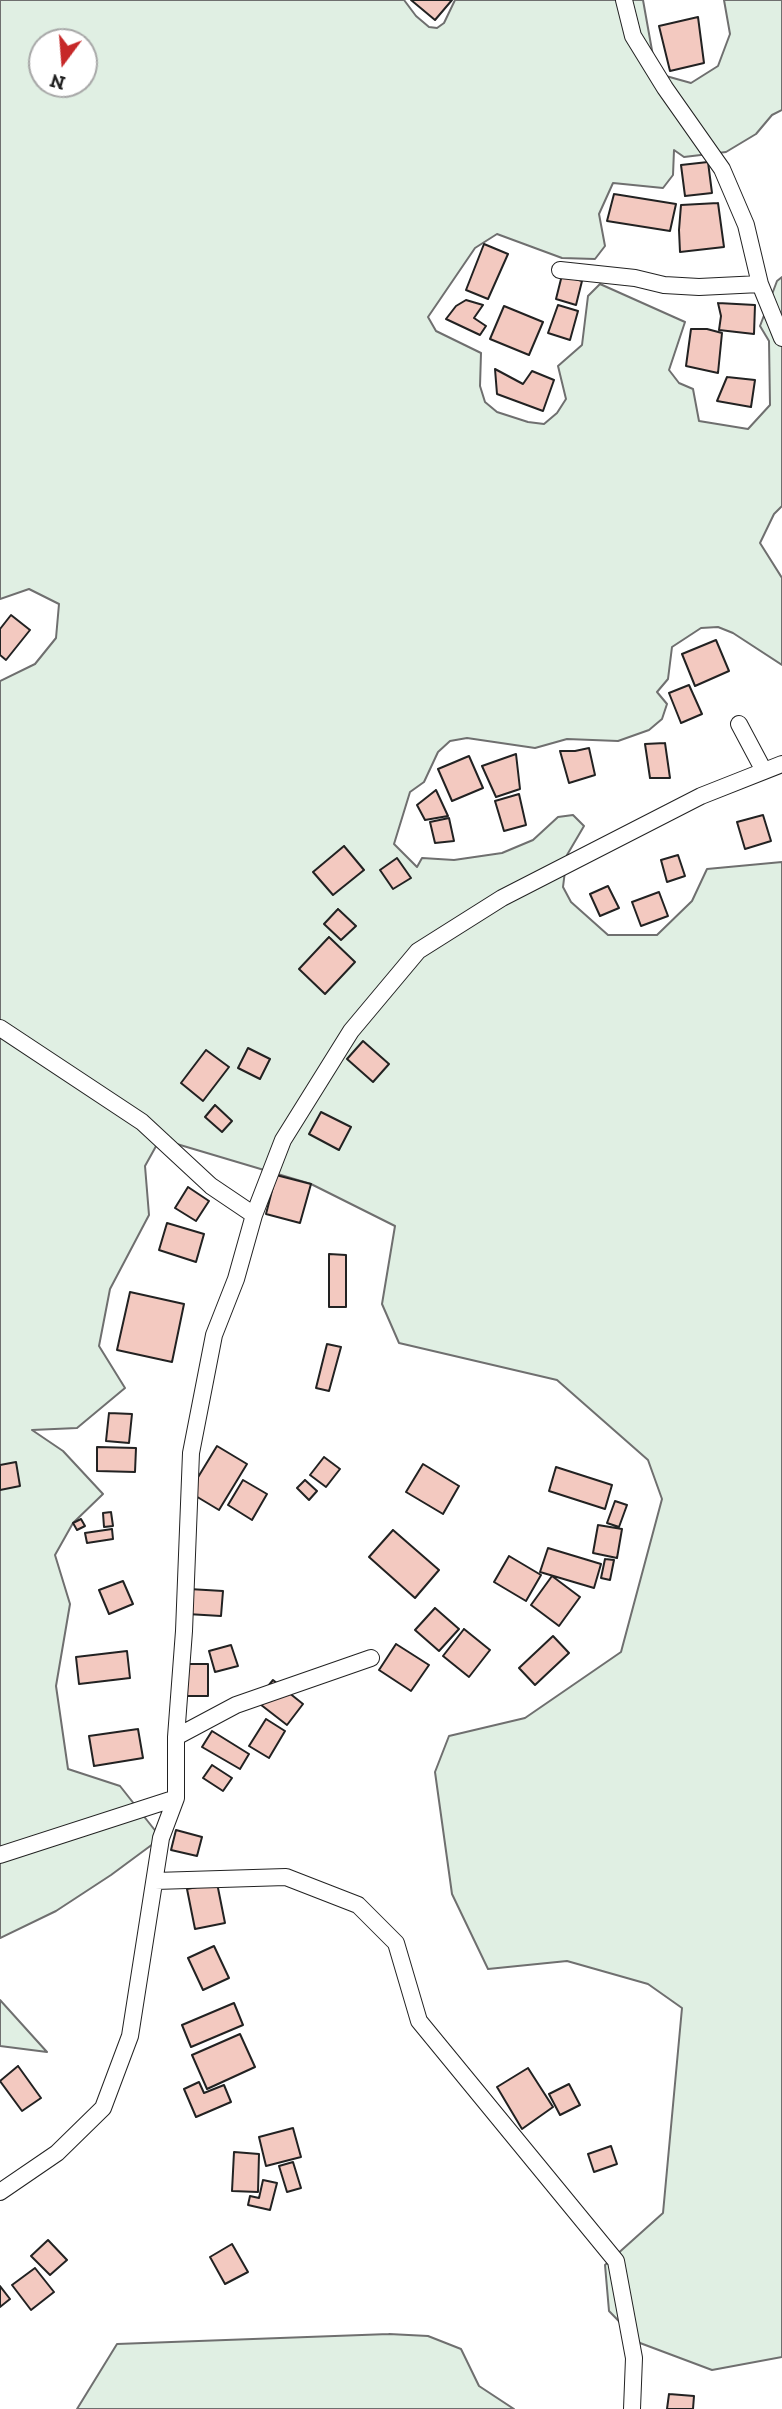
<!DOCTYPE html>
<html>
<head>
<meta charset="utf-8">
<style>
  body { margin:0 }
  #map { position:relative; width:782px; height:2409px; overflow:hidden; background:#fff; font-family:"Zilla Slab",serif }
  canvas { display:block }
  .north { position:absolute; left:28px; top:28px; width:70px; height:70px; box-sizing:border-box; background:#fff; border:2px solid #a7a7a7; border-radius:50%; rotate:196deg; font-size:19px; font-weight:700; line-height:28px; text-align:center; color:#222 }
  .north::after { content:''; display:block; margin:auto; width:24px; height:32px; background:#c62828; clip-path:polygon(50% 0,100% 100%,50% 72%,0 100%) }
</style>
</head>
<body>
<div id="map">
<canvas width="782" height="2409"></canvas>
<div class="north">N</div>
</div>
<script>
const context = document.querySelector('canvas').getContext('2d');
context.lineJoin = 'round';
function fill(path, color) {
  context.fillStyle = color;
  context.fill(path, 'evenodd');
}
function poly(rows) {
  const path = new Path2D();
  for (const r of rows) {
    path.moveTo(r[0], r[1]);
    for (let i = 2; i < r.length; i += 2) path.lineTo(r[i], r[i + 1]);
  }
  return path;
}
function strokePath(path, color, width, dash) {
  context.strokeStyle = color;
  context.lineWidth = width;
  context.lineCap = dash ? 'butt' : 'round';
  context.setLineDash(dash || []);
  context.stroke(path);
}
const green = poly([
  [0,0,404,0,416,16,429,27,437,28,444,23,455,0,643,0,653,56,666,76,691,83,718,66,730,34,724,0,782,0,782,110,772,115,756,134,726,152,684,157,674,150,673,175,663,188,613,183,599,214,605,246,595,259,562,258,497,234,475,248,428,317,436,331,481,353,480,386,485,402,497,412,528,422,544,424,557,413,566,399,558,366,582,345,588,296,600,284,685,322,669,370,679,383,693,389,699,421,748,429,770,405,769,341,760,326,777,281,782,277,782,506,774,514,760,543,782,578,782,665,733,633,718,627,701,628,672,647,668,679,657,692,667,704,662,719,649,730,618,741,567,739,535,748,467,738,450,741,438,752,424,782,410,792,394,844,417,867,422,858,454,860,502,853,533,840,558,817,573,815,584,826,567,855,563,887,571,902,608,935,657,935,692,901,707,869,782,862,782,2357,712,2370,640,2343,609,2311,605,2265,663,2213,682,2008,648,1984,567,1961,488,1969,452,1894,435,1772,449,1736,525,1718,621,1652,662,1499,648,1460,557,1380,399,1343,382,1304,395,1226,311,1184,160,1139,145,1166,149,1215,110,1289,99,1346,125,1388,77,1428,32,1430,63,1451,103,1494,73,1523,55,1555,70,1604,56,1686,68,1769,120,1786,161,1838,111,1875,56,1911,0,1938,0,681,35,664,56,638,59,604,29,589,0,599,0,0],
  [42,42,84,42,84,84,42,84,42,42],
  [0,2000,47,2052,0,2046,0,2000],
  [389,2334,428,2336,461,2349,479,2386,514,2409,77,2409,117,2344,389,2334]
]);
const building = poly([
  [411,0,452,0,435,20,411,0],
  [698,17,704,63,670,71,659,26,698,17],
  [708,162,712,193,685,196,681,165,708,162],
  [614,194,676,204,670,231,607,221,614,194],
  [718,203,724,247,680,252,679,230,681,205,718,203],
  [484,244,508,254,488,299,466,290,484,244],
  [562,275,582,281,576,305,556,299,562,275],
  [466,300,483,305,474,318,486,326,480,335,446,319,456,306,466,300],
  [718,303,755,305,754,334,719,330,721,316,718,303],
  [558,305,578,311,570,340,548,333,558,305],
  [504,306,543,322,529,355,490,339,504,306],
  [691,329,707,329,722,333,718,373,686,366,691,329],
  [495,369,523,384,532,371,554,380,543,411,497,394,495,369],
  [727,377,755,380,751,407,717,401,727,377],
  [11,615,30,630,6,660,0,655,0,629,11,615],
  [716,640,729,671,695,686,682,654,716,640],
  [689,685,702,714,681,723,669,693,689,685],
  [665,743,670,778,650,778,645,744,665,743],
  [589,748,595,775,569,783,560,751,575,751,589,748],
  [516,754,520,789,496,797,482,766,516,754],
  [469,756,483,788,452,801,438,769,469,756],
  [436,790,448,816,425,820,417,805,436,790],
  [519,794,526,825,504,831,495,801,519,794],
  [763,815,771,841,745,849,737,822,763,815],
  [449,818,454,841,435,843,430,822,449,818],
  [344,846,364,870,333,895,313,872,344,846],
  [678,855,685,876,667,882,661,860,678,855],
  [397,858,411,878,393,889,380,870,397,858],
  [608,886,619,908,600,916,590,894,608,886],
  [659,892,668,916,641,926,632,902,659,892],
  [338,909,356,926,341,940,324,924,338,909],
  [329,937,355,962,325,994,299,969,329,937],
  [363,1041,389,1064,373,1082,347,1059,363,1041],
  [248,1048,270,1059,260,1079,238,1068,248,1048],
  [206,1050,229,1067,203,1101,181,1083,206,1050],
  [215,1105,232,1121,222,1132,205,1117,215,1105],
  [321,1112,351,1127,339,1150,309,1134,321,1112],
  [276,1175,311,1184,300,1223,266,1214,276,1175],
  [188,1187,209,1201,196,1221,175,1208,188,1187],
  [167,1223,204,1234,196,1262,159,1250,167,1223],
  [329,1254,346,1255,346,1307,329,1307,329,1254],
  [130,1292,184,1304,172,1362,117,1350,130,1292],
  [327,1344,341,1347,329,1391,316,1388,327,1344],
  [109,1413,132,1414,129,1443,106,1441,109,1413],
  [217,1446,247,1464,219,1510,189,1492,217,1446],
  [97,1447,136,1448,135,1472,97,1471,97,1447],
  [324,1457,340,1469,326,1487,310,1475,324,1457],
  [16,1462,20,1486,0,1490,0,1465,16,1462],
  [423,1464,459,1486,443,1514,406,1492,423,1464],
  [556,1467,612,1485,605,1509,549,1491,556,1467],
  [243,1480,267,1494,252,1520,228,1505,243,1480],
  [305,1480,317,1491,309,1500,297,1488,305,1480],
  [615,1501,627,1505,619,1527,607,1523,615,1501],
  [111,1512,113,1526,104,1527,103,1513,111,1512],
  [81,1519,85,1526,77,1530,73,1523,81,1519],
  [598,1525,622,1529,617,1558,593,1553,598,1525],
  [112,1529,113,1539,87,1543,85,1533,112,1529],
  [393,1530,439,1570,415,1598,369,1557,393,1530],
  [548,1548,601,1564,594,1588,540,1572,548,1548],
  [509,1556,541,1575,526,1601,494,1582,509,1556],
  [605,1559,614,1560,610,1580,601,1578,605,1559],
  [552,1576,580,1597,559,1626,531,1605,552,1576],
  [123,1581,133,1604,109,1614,99,1590,123,1581],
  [189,1589,223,1591,221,1616,187,1614,189,1589],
  [435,1608,459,1629,439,1651,415,1630,435,1608],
  [464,1629,490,1650,469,1677,443,1656,464,1629],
  [553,1636,569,1653,535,1685,519,1668,553,1636],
  [396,1644,429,1665,411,1691,379,1670,396,1644],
  [231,1645,238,1666,215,1672,209,1651,231,1645],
  [127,1651,130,1678,79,1684,76,1657,127,1651],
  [183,1664,208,1664,208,1696,182,1696,183,1664],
  [273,1680,303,1704,287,1725,256,1701,273,1680],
  [266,1719,285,1731,269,1758,249,1746,266,1719],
  [138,1729,143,1758,94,1766,89,1736,138,1729],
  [212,1731,249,1754,240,1769,202,1747,212,1731],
  [212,1765,232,1778,223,1791,203,1778,212,1765],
  [176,1830,202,1837,197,1856,171,1850,176,1830],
  [217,1883,225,1923,195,1929,187,1889,217,1883],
  [214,1946,229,1978,203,1990,188,1958,214,1946],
  [234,2003,243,2025,191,2047,182,2025,234,2003],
  [240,2034,255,2067,207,2089,192,2055,240,2034],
  [18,2066,41,2098,22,2111,0,2081,18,2066],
  [528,2068,553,2107,522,2129,497,2087,528,2068],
  [199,2082,204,2093,224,2085,231,2102,196,2117,184,2089,199,2082],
  [569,2084,580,2105,560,2115,549,2094,569,2084],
  [293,2128,301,2157,266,2166,259,2137,293,2128],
  [611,2146,617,2164,594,2172,588,2154,611,2146],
  [234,2152,259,2154,258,2192,232,2191,234,2152],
  [293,2162,301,2188,287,2192,279,2166,293,2162],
  [263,2180,277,2183,270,2210,248,2205,250,2196,259,2198,263,2180],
  [48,2240,67,2260,50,2275,31,2256,48,2240],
  [232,2244,248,2272,225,2284,210,2257,232,2244],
  [35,2268,54,2292,31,2310,12,2285,35,2268],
  [0,2286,10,2299,0,2307,0,2286],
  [669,2394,694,2396,693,2409,667,2409,669,2394]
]);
const street = poly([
  [624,0,633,36,665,88,722,169,746,225,760,284,782,338],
  [560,270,635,278,664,285,699,287,760,284],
  [739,724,764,771],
  [0,1028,142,1122,211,1186,254,1215],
  [176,1737,236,1705,371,1658],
  [0,1855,176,1798],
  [155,1881,286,1877,358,1905,396,1943,419,2021,616,2261,634,2358,632,2409],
  [0,2192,57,2153,103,2108,130,2036,161,1838,176,1798,176,1737,184,1631,191,1453,214,1335,236,1279,254,1215,283,1140,351,1031,418,951,502,898,701,796,782,764]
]);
fill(green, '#e0efe3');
strokePath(green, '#6f6f6f', 2);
fill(building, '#f3c9c0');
strokePath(building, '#222', 2);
strokePath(street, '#222', 18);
strokePath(street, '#fff', 16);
</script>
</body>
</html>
